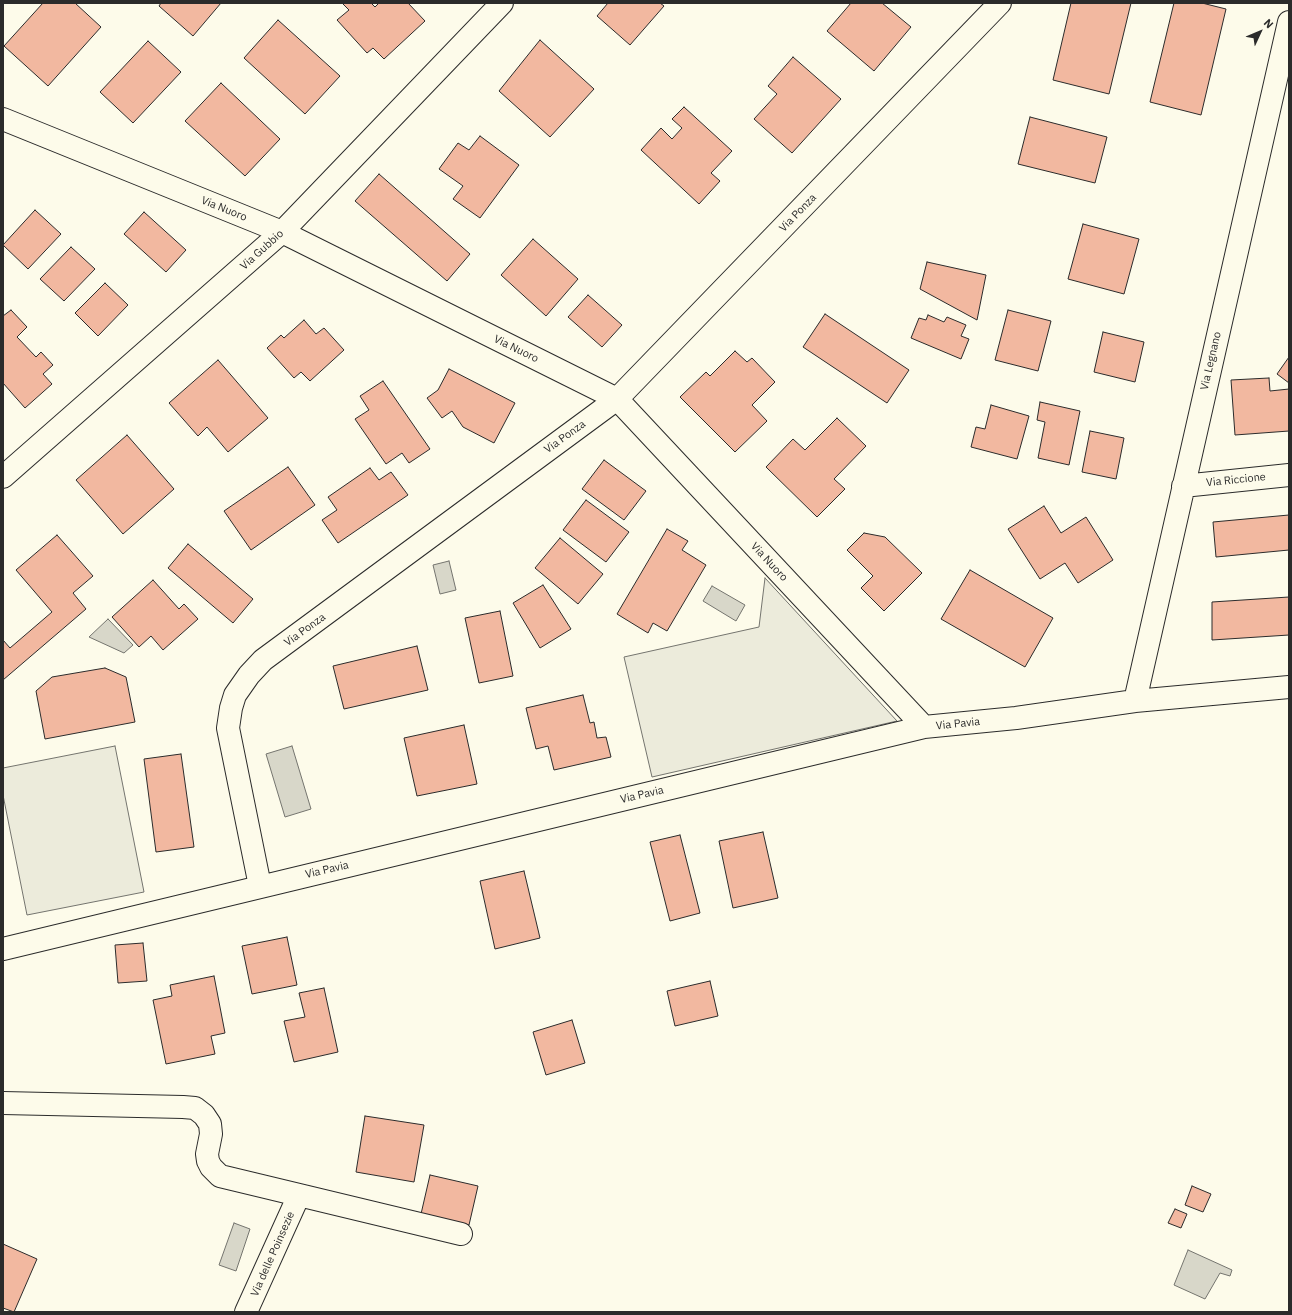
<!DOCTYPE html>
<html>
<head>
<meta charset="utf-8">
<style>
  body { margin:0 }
  #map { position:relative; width:1292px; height:1315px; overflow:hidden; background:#fdfbea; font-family:"IBM Plex Sans",sans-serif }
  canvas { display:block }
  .frame { position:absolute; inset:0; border:4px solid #2b2b2b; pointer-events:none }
  .north { position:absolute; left:1240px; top:12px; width:40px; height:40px; -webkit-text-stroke:3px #fdfbea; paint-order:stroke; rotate:46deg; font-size:11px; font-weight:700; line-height:16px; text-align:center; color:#2b2b2b }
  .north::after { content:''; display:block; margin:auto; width:14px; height:18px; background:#2b2b2b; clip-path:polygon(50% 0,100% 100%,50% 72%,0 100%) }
</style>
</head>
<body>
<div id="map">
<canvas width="1292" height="1315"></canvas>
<div class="frame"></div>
<div class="north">N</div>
</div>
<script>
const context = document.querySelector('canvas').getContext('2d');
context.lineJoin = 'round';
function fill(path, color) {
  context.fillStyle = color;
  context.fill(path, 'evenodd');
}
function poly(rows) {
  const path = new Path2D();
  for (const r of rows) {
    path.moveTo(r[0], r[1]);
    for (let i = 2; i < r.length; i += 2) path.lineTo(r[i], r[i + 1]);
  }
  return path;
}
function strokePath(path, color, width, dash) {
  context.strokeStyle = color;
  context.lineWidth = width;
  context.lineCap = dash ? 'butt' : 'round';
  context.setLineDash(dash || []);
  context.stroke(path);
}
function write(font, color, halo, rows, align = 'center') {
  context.font = font + ' "IBM Plex Sans",sans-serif';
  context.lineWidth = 3;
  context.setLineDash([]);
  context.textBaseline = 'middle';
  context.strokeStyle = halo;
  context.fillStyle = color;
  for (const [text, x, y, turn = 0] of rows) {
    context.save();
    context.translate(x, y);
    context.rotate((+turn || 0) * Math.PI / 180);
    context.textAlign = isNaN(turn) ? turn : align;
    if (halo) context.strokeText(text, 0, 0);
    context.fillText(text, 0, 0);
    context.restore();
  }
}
const green = poly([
  [765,578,897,721,652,777,624,657,759,627,765,578],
  [115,746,144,892,27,915,3,795,3,768,115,746]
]);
const water = poly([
  [449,561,456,590,440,594,433,565,449,561],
  [712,586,745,605,736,621,703,601,712,586],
  [108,619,133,645,124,653,89,637,108,619],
  [292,746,311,809,285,817,266,754,292,746],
  [234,1223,250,1229,236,1271,219,1265,234,1223],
  [1188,1250,1232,1270,1230,1276,1220,1273,1205,1299,1174,1285,1188,1250]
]);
const building = poly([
  [43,3,75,3,101,27,48,86,4,46,43,3],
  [161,3,221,3,193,36,159,6,161,3],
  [344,3,371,3,375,7,379,3,408,3,425,21,384,59,373,48,367,53,337,20,349,10,343,4,344,3],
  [608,3,660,3,664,6,630,45,597,16,608,3],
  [851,3,882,3,911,27,874,71,827,31,851,3],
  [1071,3,1131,3,1109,94,1053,80,1071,3],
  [1174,3,1202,3,1226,9,1201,115,1150,102,1174,3],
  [278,20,340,76,305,114,244,58,278,20],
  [540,40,594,89,550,137,499,91,540,40],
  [148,41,181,72,133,123,100,92,148,41],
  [793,57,841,99,792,153,754,119,777,94,768,86,793,57],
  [221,83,280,139,245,176,185,121,221,83],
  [684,107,732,151,711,173,720,181,699,204,641,150,661,128,672,139,682,128,672,119,684,107],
  [1030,117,1107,137,1095,183,1018,164,1030,117],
  [480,136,519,165,480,218,453,199,463,186,439,169,458,143,469,150,480,136],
  [379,174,470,254,447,281,355,201,379,174],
  [35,210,61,234,28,269,3,245,35,210],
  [144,212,186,250,166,272,124,234,144,212],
  [1083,224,1139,239,1124,294,1068,279,1083,224],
  [533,239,578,279,546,316,501,275,533,239],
  [71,247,95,269,64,301,40,279,71,247],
  [927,262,986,275,977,320,920,289,927,262],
  [105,283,128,305,98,336,75,313,105,283],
  [588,295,622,325,602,347,568,317,588,295],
  [11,310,27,327,17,337,36,357,41,352,53,365,43,374,52,384,25,408,3,383,3,316,11,310],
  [1008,310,1051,321,1038,371,995,360,1008,310],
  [825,314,909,370,887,403,803,347,825,314],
  [928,315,944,322,947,317,966,325,961,336,969,339,961,359,911,338,919,318,926,320,928,315],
  [304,320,316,334,324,328,344,350,310,381,301,372,294,378,267,348,281,335,284,338,304,320],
  [1103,332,1144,342,1135,382,1094,372,1103,332],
  [735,351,747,362,752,358,775,382,752,405,767,421,735,452,680,397,706,372,710,376,735,351],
  [1289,357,1289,383,1277,374,1289,357],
  [218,360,268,418,228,452,207,427,198,436,169,403,218,360],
  [449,369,515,403,494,443,463,427,452,411,442,418,427,398,438,390,449,369],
  [1269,378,1270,391,1289,389,1289,431,1235,435,1231,380,1269,378],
  [383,381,430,449,409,463,402,453,386,464,355,419,369,410,360,396,383,381],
  [1040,402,1080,411,1069,465,1038,458,1045,422,1037,420,1040,402],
  [991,405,1029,416,1017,459,971,447,976,427,985,429,991,405],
  [837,418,866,446,834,479,845,489,817,517,766,467,793,439,805,450,837,418],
  [1090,431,1124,438,1116,479,1082,472,1090,431],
  [127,435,174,489,123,534,76,480,127,435],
  [604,460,646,491,624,520,582,489,604,460],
  [288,467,315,505,251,550,224,511,288,467],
  [370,468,379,480,391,472,408,495,338,543,322,520,337,510,328,497,370,468],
  [586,500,629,532,606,562,563,530,586,500],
  [1044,506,1061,533,1086,517,1113,560,1078,583,1065,563,1040,579,1008,529,1044,506],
  [1289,515,1289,550,1216,557,1213,522,1289,515],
  [667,529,688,541,682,550,706,565,667,631,653,623,648,633,617,614,667,529],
  [864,533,885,537,922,573,884,611,861,588,873,576,847,550,864,533],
  [57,535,93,576,73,593,86,609,3,680,3,640,10,648,52,612,16,570,57,535],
  [560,538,603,574,578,604,535,568,560,538],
  [188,544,253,599,233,623,168,568,188,544],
  [970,570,1053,618,1025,667,941,619,970,570],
  [153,580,179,609,184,604,198,619,163,650,151,636,139,647,112,617,153,580],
  [543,585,571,629,540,648,513,603,543,585],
  [1289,597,1289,635,1212,640,1212,602,1289,597],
  [500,611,513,676,479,683,465,618,500,611],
  [417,646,428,690,344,709,333,666,417,646],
  [105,668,126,677,135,722,45,739,36,691,52,677,105,668],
  [583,695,590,723,594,722,597,738,606,737,611,757,554,770,548,746,536,749,526,708,583,695],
  [464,725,477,784,417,796,404,738,464,725],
  [181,754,194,847,156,852,144,759,181,754],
  [763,832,778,898,733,908,719,841,763,832],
  [680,835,700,913,670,921,650,842,680,835],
  [524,871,540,938,495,949,480,881,524,871],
  [287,937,297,985,252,994,242,946,287,937],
  [143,943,147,981,118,983,115,945,143,943],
  [214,976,225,1033,211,1036,215,1054,166,1064,153,1000,172,996,170,985,214,976],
  [710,981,718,1016,675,1026,667,991,710,981],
  [324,988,338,1052,294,1062,284,1021,305,1017,299,993,324,988],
  [572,1020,585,1063,546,1075,533,1032,572,1020],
  [365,1116,424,1125,414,1182,356,1172,365,1116],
  [430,1175,478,1186,469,1225,421,1214,430,1175],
  [1192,1186,1211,1194,1203,1212,1185,1205,1192,1186],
  [1175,1209,1187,1214,1181,1228,1168,1223,1175,1209],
  [3,1244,37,1259,14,1312,3,1308,3,1244]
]);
const minor = poly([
  [3,119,282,232,617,399,924,727],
  [3,477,282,232,502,3],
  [1183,486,1289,475],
  [1135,701,1289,22],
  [260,886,228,728,231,708,235,695,249,675,263,660,617,399,1000,3],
  [3,949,924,727,1016,718,1135,701,1289,687],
  [3,1103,183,1107,195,1108,204,1115,210,1124,211,1134,207,1154,208,1161,211,1167,220,1176,461,1234],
  [246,1312,299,1195]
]);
const streetNames = [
  ["Via Nuoro",224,209,22],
  ["Via Ponza",798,213,-46],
  ["Via Gubbio",262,250,-42],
  ["Via Nuoro",516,349,26],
  ["Via Legnano",1211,361,-77],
  ["Via Ponza",565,437,-36],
  ["Via Riccione",1236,480,-6],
  ["Via Nuoro",769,562,47],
  ["Via Ponza",305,630,-36],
  ["Via Pavia",958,724,-6],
  ["Via Pavia",642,795,-13],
  ["Via Pavia",327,870,-13],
  ["Via delle Poinsezie",273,1254,-66]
];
fill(green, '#ecebdb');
strokePath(green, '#74746e', 1);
fill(water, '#d8d7c9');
strokePath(water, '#74746e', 1);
fill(building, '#f2b8a0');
strokePath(building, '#2b2b2b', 1);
strokePath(minor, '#2b2b2b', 24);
strokePath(minor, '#fdfbea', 22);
write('11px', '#2b2b2b', '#fdfbea', streetNames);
</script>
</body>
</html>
